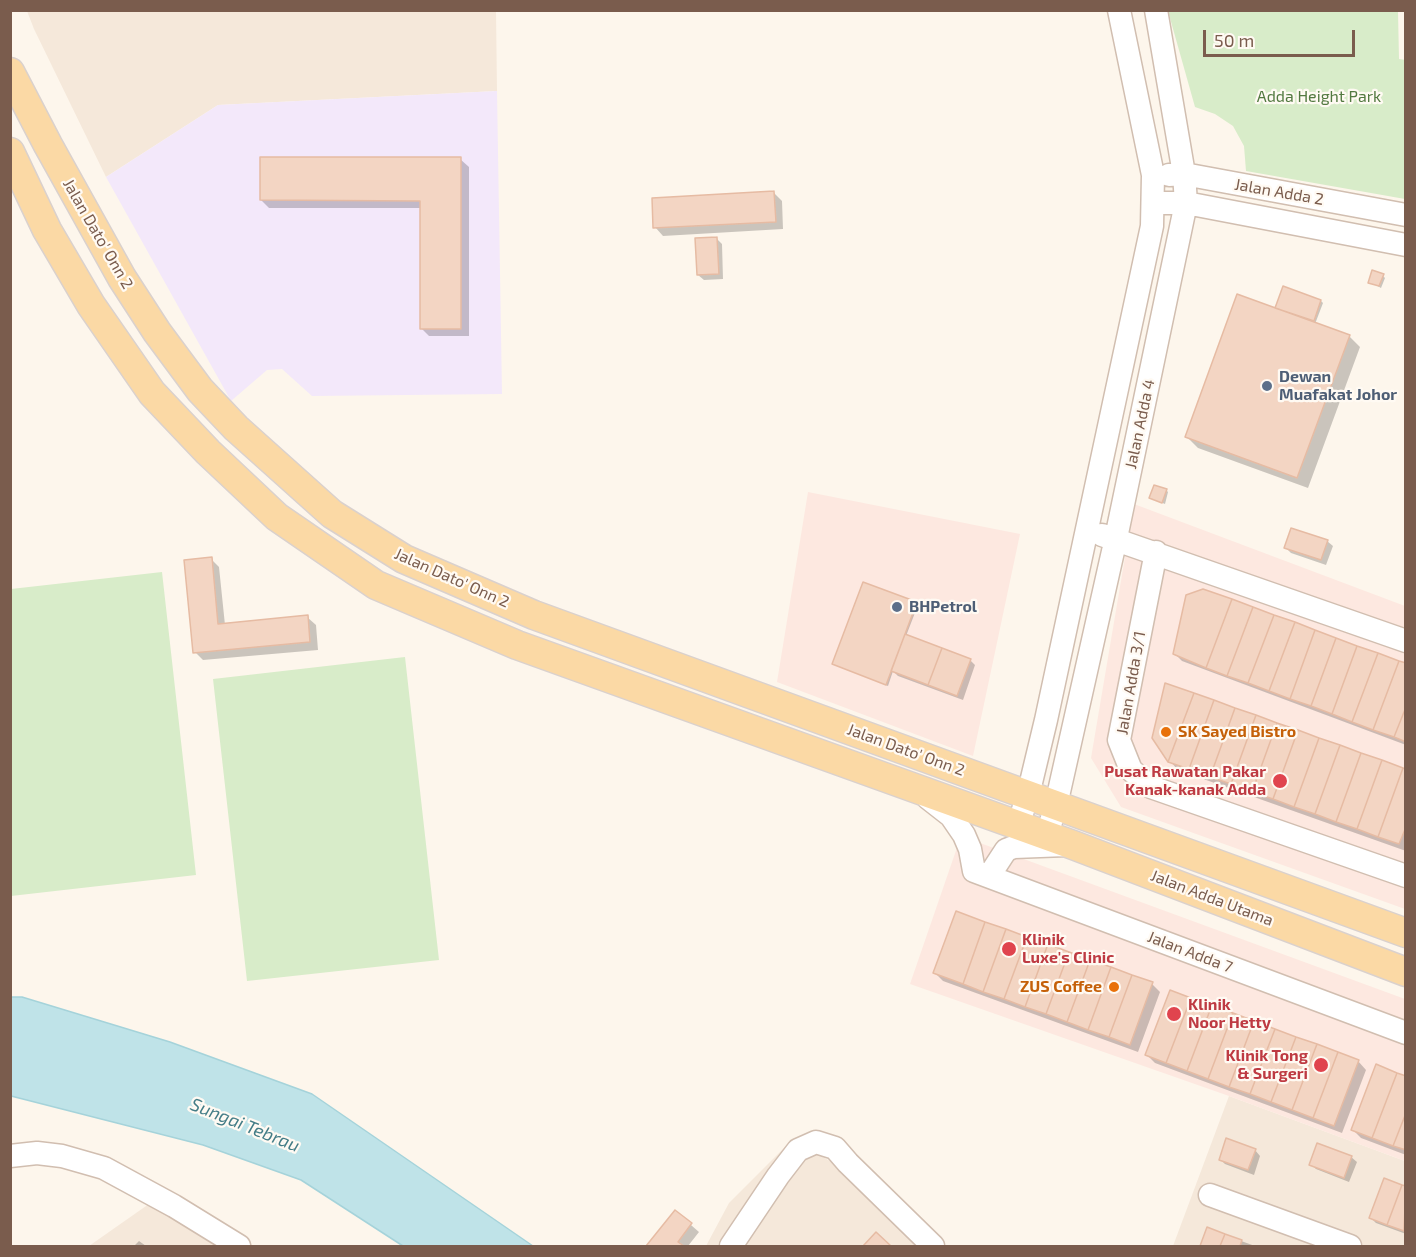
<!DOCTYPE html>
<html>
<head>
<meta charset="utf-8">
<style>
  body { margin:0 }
  #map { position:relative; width:1416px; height:1257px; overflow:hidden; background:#fdf6ec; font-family:"Exo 2",sans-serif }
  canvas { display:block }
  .frame { position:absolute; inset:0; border:12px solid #7a5c4d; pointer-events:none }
  .scale { position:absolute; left:1203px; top:30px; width:152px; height:27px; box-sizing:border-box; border:3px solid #7a5c4d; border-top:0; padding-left:8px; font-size:18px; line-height:21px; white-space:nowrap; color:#7a5c4d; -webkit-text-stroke:4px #fffaf3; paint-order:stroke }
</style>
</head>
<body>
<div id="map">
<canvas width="1416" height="1257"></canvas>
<div class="frame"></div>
<div class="scale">50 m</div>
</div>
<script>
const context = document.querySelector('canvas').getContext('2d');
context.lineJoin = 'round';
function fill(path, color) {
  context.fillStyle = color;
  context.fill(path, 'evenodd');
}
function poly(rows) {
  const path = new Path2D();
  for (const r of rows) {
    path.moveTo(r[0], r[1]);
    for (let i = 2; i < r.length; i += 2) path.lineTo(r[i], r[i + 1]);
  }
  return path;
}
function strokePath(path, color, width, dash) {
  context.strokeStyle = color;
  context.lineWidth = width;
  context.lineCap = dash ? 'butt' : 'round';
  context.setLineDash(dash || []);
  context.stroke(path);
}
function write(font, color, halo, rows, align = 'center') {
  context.font = font + ' "Exo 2",sans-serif';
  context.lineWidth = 4.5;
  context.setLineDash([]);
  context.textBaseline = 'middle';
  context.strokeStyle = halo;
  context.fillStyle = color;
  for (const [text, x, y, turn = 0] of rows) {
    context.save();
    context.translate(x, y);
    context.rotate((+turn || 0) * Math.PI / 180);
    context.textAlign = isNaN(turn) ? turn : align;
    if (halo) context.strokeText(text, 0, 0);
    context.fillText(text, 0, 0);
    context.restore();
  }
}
const residential = poly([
  [27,11,496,11,497,91,218,105,106,177,34,29],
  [1229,1096,1405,1161,1405,1246,1173,1246],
  [792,1140,841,1167,915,1246,706,1246,729,1203],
  [166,1192,254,1246,89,1246]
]);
const commercial = poly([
  [808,492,1020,534,973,756,777,682],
  [1134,504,1405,606,1405,909,1121,807,1091,758],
  [961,836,1405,999,1405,1161,1229,1096,910,984]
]);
const education = poly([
  [497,91,502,394,312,396,282,369,267,370,231,401,106,177,218,105]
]);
const green = poly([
  [1168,11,1398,11,1399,59,1406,60,1405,199,1246,171,1244,146,1233,126,1215,114,1195,107],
  [162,572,196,875,11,896,11,589],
  [405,657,439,960,247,981,213,679]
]);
const water = poly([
  [10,997,22,997,170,1042,312,1094,533,1246,403,1246,301,1180,203,1145,11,1096,10,997]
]);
const shadow = poly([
  [460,159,469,167,469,336,429,336,421,328,421,208,269,208,261,200],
  [774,193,782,201,783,229,663,236,655,227],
  [717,239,722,244,723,279,704,280,698,275],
  [1383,276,1385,278,1381,288,1370,282],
  [1321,301,1323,303,1315,324,1349,336,1360,347,1308,488,1198,448,1187,437,1277,307],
  [1166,490,1168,492,1165,504,1151,498],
  [1327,541,1333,546,1326,565,1291,553,1286,548],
  [211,559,219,567,225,625,307,617,316,625,318,650,203,660,195,652],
  [916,603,918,605,906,636,970,660,975,665,963,700,898,676,893,671,888,686,834,664],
  [1174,653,1406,665,1406,745,1182,661],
  [1170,761,1406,770,1406,851,1178,770],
  [935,973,1152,984,1160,992,1138,1052,943,981],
  [1147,1055,1358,1061,1366,1070,1342,1133,1155,1063],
  [1406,1077,1406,1155,1361,1138,1353,1130],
  [1255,1150,1260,1156,1254,1175,1225,1164,1220,1159],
  [1351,1157,1357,1162,1349,1182,1316,1169,1311,1164],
  [1406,1188,1406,1234,1376,1223,1371,1218],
  [676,1212,699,1232,688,1246,648,1246],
  [1208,1229,1255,1246,1201,1246],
  [139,1241,146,1246,134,1246]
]);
const building = poly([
  [260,157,461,157,461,329,420,329,420,201,260,200,260,157],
  [774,191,776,222,653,228,652,198,774,191],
  [717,237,719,274,697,275,695,238,717,237],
  [1372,270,1384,274,1379,286,1368,283,1372,270],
  [1283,286,1321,300,1314,321,1275,308,1283,286],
  [1237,294,1350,335,1297,478,1185,437,1237,294],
  [1154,485,1167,489,1162,503,1149,498,1154,485],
  [1291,528,1328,540,1321,560,1284,548,1291,528],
  [212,557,218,624,308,615,310,642,193,653,184,560,212,557],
  [863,582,917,602,886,685,832,664,863,582],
  [1203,589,1232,599,1206,668,1173,654,1186,595,1203,589],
  [1232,599,1253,607,1227,676,1206,668,1232,599],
  [1253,607,1274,615,1248,683,1227,676,1253,607],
  [1274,615,1295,622,1269,691,1248,683,1274,615],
  [1295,622,1315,630,1290,699,1269,691,1295,622],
  [1315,630,1336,638,1311,706,1290,699,1315,630],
  [905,634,942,648,928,685,891,671,905,634],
  [1336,638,1357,646,1332,714,1311,706,1336,638],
  [1357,646,1378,653,1352,722,1332,714,1357,646],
  [942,648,971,659,957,696,928,685,942,648],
  [1378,653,1399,661,1373,730,1352,722,1378,653],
  [1399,661,1406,663,1406,707,1394,737,1373,730,1399,661],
  [1165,683,1194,693,1168,762,1152,738,1165,683],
  [1194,693,1214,700,1189,769,1168,762,1194,693],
  [1214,700,1235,708,1210,777,1189,769,1214,700],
  [1406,707,1406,742,1394,737,1406,707],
  [1235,708,1256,715,1231,784,1210,777,1235,708],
  [1256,715,1277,723,1252,792,1231,784,1256,715],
  [1277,723,1298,730,1273,799,1252,792,1277,723],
  [1298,730,1319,738,1294,807,1273,799,1298,730],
  [1319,738,1340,745,1315,814,1294,807,1319,738],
  [1340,745,1361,753,1336,822,1315,814,1340,745],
  [1361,753,1382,760,1357,829,1336,822,1361,753],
  [1382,760,1403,768,1378,837,1357,829,1382,760],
  [1403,768,1406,769,1406,827,1399,844,1378,837,1403,768],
  [956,911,985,922,963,984,933,973,956,911],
  [985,922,1006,929,983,992,963,984,985,922],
  [1006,929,1027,937,1004,999,983,992,1006,929],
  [1027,937,1048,944,1025,1007,1004,999,1027,937],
  [1048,944,1069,952,1046,1014,1025,1007,1048,944],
  [1069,952,1090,960,1067,1022,1046,1014,1069,952],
  [1090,960,1111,967,1088,1030,1067,1022,1090,960],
  [1111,967,1132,975,1109,1037,1088,1030,1111,967],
  [1132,975,1153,982,1130,1045,1109,1037,1132,975],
  [1170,990,1191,998,1166,1063,1145,1055,1170,990],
  [1191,998,1212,1005,1187,1071,1166,1063,1191,998],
  [1212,1005,1233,1013,1208,1079,1187,1071,1212,1005],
  [1233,1013,1254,1021,1229,1087,1208,1079,1233,1013],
  [1254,1021,1275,1029,1250,1094,1229,1087,1254,1021],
  [1275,1029,1296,1037,1271,1102,1250,1094,1275,1029],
  [1296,1037,1317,1044,1292,1110,1271,1102,1296,1037],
  [1317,1044,1338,1052,1313,1118,1292,1110,1317,1044],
  [1338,1052,1359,1060,1334,1126,1313,1118,1338,1052],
  [1376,1064,1397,1073,1372,1138,1351,1130,1376,1064],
  [1397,1073,1406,1076,1406,1113,1393,1146,1372,1138,1397,1073],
  [1406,1113,1406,1150,1393,1146,1406,1113],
  [1226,1138,1256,1149,1248,1170,1219,1160,1226,1138],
  [1317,1143,1352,1156,1344,1178,1309,1165,1317,1143],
  [1384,1178,1402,1185,1387,1225,1369,1218,1384,1178],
  [1402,1185,1406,1186,1404,1231,1387,1225,1402,1185],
  [675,1210,692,1223,678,1242,684,1246,646,1246,675,1210],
  [1207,1227,1225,1234,1220,1246,1200,1246,1207,1227],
  [876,1232,891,1246,863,1246,876,1232],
  [1225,1234,1242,1240,1240,1246,1220,1246,1225,1234]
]);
const minor = poly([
  [1169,175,1184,174,1406,215],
  [1153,203,1186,203,1406,245],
  [1102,535,1406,641],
  [1156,552,1119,740,1131,770,1151,787,1406,876],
  [928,798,951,816,964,835,970,849,974,871,1406,1033],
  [1018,825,1028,795,1046,720,1152,226,1153,175,1119,10],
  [1047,835,1056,805,1116,538,1186,203,1184,174,1156,10],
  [989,876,1006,850,1014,847,1066,845],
  [10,1156,37,1153,62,1156,104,1168,174,1206,239,1246],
  [1210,1195,1350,1246],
  [731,1246,778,1176,798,1150,816,1142,835,1148,848,1163,933,1246]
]);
const major = poly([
  [10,72,48,145,122,278,157,332,200,390,236,428,332,514,404,559,534,615,1406,933],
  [10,152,47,230,91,305,152,393,208,452,277,517,376,585,517,645,1073,845,1406,972]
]);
const markers = [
  [1267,386,6,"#5c6f8a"],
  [897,607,6,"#5c6f8a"],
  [1166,732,6,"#e8710a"],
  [1280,781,8,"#e0444e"],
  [1009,949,8,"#e0444e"],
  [1114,987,6,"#e8710a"],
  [1174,1014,8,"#e0444e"],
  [1321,1065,8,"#e0444e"]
];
const parkNames = [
  ["Adda Height Park",1319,97]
];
const streetNames = [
  ["Jalan Adda 2",1279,192,10],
  ["Jalan Dato' Onn 2",98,234,60],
  ["Jalan Adda 4",1140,424,-78],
  ["Jalan Dato' Onn 2",452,578,24],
  ["Jalan Adda 3/1",1131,683,-80],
  ["Jalan Dato' Onn 2",906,750,20],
  ["Jalan Adda Utama",1212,898,21],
  ["Jalan Adda 7",1190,952,21]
];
const serviceNames = [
  ["Dewan",1279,377],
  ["Muafakat Johor",1279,395],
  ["BHPetrol",909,607]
];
const foodNames = [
  ["SK Sayed Bistro",1178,732],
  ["ZUS Coffee",1102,987,"right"]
];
const healthNames = [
  ["Pusat Rawatan Pakar",1266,772],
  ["Kanak-kanak Adda",1266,790],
  ["Klinik",1022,940,"left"],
  ["Luxe's Clinic",1022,958,"left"],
  ["Klinik",1188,1005,"left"],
  ["Noor Hetty",1188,1023,"left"],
  ["Klinik Tong",1308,1056],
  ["& Surgeri",1308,1074]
];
const waterNames = [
  ["Sungai Tebrau",245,1125,22]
];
fill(residential, '#f5e8da');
fill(commercial, '#fde8e0');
fill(education, '#f3e8fa');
fill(green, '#d8ecc9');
fill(water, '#bfe3e8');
strokePath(water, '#a5d3da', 1.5);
fill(shadow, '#0003');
fill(building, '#f3d5c3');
strokePath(building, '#e6bba3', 1.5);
strokePath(minor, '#d1beb0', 25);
strokePath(major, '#dad1cd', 31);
strokePath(minor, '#fff', 22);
strokePath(major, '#fbd9a5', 28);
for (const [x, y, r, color] of markers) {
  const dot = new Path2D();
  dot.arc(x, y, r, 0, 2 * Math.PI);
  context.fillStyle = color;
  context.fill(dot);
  strokePath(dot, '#fffaf3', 2);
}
write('16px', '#537a41', '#fffaf3', parkNames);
write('16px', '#7a5c4d', '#fffaf3', streetNames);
write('bold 16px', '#4e5e75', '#fffaf3', serviceNames, 'left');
write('bold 16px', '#c56008', '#fffaf3', foodNames, 'left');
write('bold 16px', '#be3a42', '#fffaf3', healthNames, 'right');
write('italic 18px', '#437c86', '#fffaf3', waterNames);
</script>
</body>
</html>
